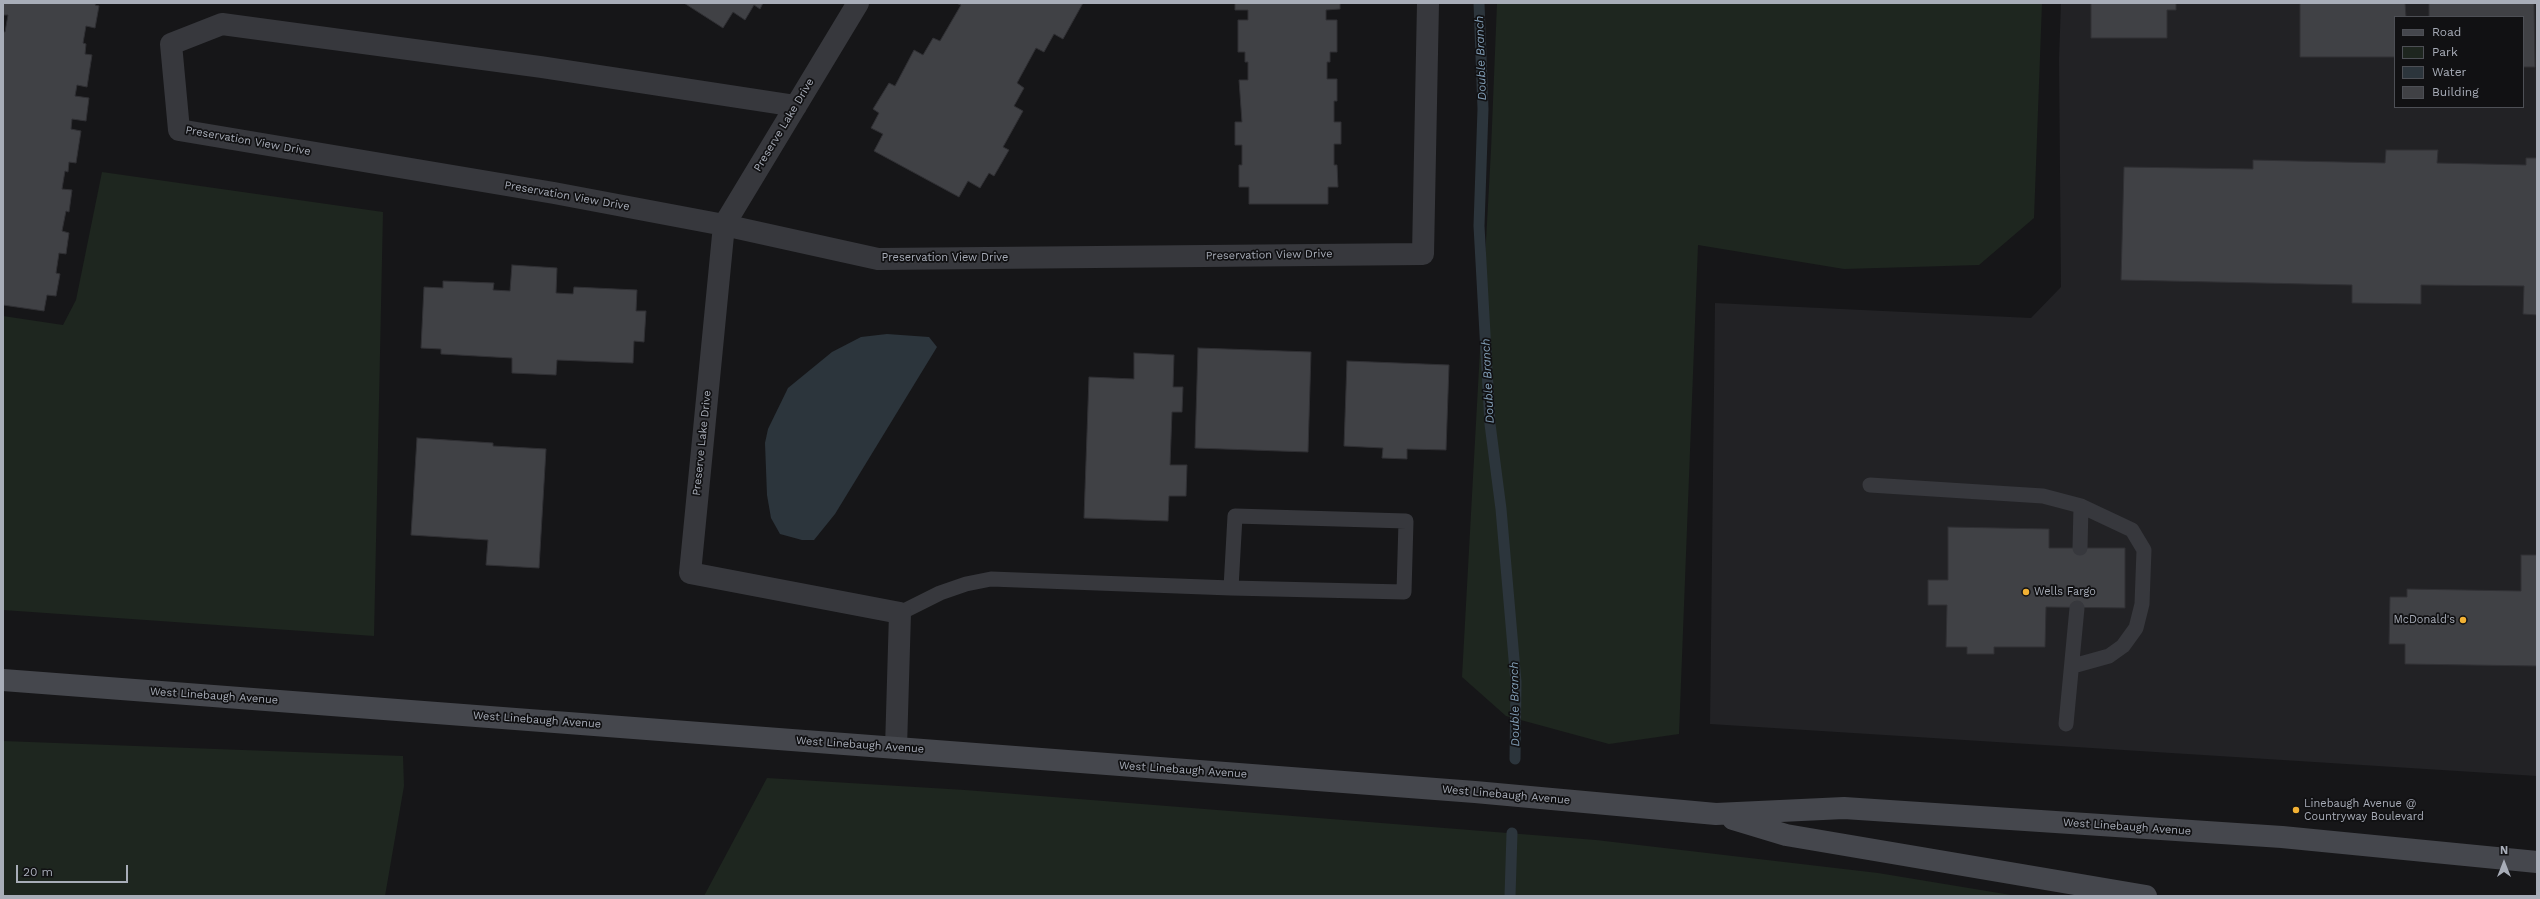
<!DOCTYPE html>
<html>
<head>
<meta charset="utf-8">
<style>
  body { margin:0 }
  #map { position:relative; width:2540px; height:899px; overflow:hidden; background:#161618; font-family:"Work Sans",sans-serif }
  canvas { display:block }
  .frame { position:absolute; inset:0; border:4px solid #a8adb8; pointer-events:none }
  .legend { position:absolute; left:2394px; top:16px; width:130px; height:92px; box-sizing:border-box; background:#111113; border:1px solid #4d4f55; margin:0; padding:5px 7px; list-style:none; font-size:12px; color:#a8adb8 }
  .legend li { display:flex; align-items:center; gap:8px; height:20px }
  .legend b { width:20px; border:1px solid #4d4f55 }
  .north { position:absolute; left:2484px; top:843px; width:40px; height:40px; -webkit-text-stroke:3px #111113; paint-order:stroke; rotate:0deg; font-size:11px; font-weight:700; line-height:16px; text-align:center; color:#a8adb8 }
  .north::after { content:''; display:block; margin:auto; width:14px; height:18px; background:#a8adb8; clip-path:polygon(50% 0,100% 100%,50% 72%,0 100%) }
  .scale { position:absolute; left:16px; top:865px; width:112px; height:18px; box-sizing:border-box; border:2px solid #a8adb8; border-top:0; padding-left:5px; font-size:12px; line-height:14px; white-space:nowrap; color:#a8adb8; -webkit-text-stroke:3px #111113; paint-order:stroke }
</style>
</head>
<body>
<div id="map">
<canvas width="2540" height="899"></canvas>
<div class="frame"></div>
<ul class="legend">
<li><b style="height:5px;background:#45474d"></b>Road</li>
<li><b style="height:11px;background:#1e261f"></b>Park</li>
<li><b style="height:11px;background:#2c353c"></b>Water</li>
<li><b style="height:11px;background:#404145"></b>Building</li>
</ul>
<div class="north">N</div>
<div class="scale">20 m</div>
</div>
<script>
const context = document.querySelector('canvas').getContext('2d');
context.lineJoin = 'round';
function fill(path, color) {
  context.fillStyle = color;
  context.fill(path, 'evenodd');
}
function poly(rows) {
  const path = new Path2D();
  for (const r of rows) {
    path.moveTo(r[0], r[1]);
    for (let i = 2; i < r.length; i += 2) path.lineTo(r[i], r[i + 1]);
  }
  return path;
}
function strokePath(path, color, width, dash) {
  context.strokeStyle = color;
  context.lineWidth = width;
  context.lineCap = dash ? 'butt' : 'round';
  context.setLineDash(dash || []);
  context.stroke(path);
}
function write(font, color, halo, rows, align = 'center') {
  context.font = font + ' "Work Sans",sans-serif';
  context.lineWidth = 3.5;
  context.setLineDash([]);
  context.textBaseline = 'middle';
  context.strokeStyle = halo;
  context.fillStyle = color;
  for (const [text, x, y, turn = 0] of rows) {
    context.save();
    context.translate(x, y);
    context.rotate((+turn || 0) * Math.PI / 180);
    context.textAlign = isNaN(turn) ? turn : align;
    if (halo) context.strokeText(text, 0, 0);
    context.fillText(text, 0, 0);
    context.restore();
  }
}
const built = poly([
  [2061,3,2537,3,2537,776,1710,724,1715,303,2031,318,2061,287,2059,59],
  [2395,17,2523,17,2523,107,2395,107]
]);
const green = poly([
  [1497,3,2042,3,2034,218,1979,265,1844,269,1698,245,1679,734,1609,744,1506,716,1462,677,1491,150],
  [102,172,383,212,374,636,3,610,3,316,63,325,76,300],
  [3,741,403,756,404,786,385,896,3,896],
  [767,778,965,790,1596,840,1878,873,2017,896,704,896]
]);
const water = poly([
  [887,334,929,337,937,347,835,514,814,540,802,540,780,534,771,518,767,495,765,443,768,429,788,388,832,352,861,337]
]);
const stream = poly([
  [1479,3,1483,109,1479,226,1490,424,1501,509,1516,682,1515,759],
  [1510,896,1512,833]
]);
const building = poly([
  [3,3,96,3,95,5,99,6,95,28,86,26,83,43,86,44,85,54,92,55,87,87,77,85,75,96,89,98,86,121,72,119,71,129,81,131,76,163,69,162,68,172,65,171,62,189,72,190,69,212,66,211,62,231,69,233,66,254,59,253,56,273,60,274,56,296,47,295,44,311,3,305,3,32,5,32,8,15,3,15,3,3],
  [684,3,763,3,760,9,754,5,745,20,733,12,723,28,684,3],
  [956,3,1083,3,1063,39,1054,34,1044,52,1036,48,1017,83,1024,88,1014,106,1023,111,1003,147,1009,150,994,176,989,173,980,188,968,181,959,197,874,151,883,134,871,128,879,113,873,109,889,83,895,86,914,50,923,55,933,38,940,41,961,5,956,3],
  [1235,3,1340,3,1340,9,1326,10,1326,20,1337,20,1337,52,1330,52,1330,62,1327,62,1327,79,1337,79,1337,101,1334,101,1334,122,1341,122,1341,144,1334,144,1334,165,1337,165,1338,187,1328,187,1328,204,1249,204,1249,187,1239,187,1239,165,1242,165,1242,145,1235,145,1235,122,1242,122,1239,80,1248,80,1248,62,1245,62,1245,52,1238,52,1238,20,1248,20,1248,10,1235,10,1235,3],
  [2091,3,2176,3,2176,10,2167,10,2167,38,2091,38,2091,3],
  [2300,3,2405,3,2406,17,2395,17,2395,57,2300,57,2300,3],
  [2429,3,2534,3,2535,67,2523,67,2523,17,2429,17,2429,3],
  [2386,150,2438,150,2437,163,2526,165,2526,158,2537,158,2537,315,2523,314,2524,286,2421,285,2421,304,2352,303,2352,285,2121,280,2124,167,2253,169,2253,160,2385,163,2386,150],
  [512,265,557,268,556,293,573,294,574,287,637,290,636,311,646,311,644,342,634,341,633,363,557,360,556,375,512,373,512,358,441,354,441,349,421,348,424,287,443,288,443,281,494,283,493,290,510,291,512,265],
  [1198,348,1311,352,1308,452,1195,448,1198,348],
  [1134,353,1174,355,1173,387,1183,387,1182,412,1172,412,1170,465,1187,465,1186,496,1169,496,1168,521,1084,518,1089,377,1134,379,1134,353],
  [1347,361,1449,365,1446,450,1407,449,1407,459,1382,458,1383,448,1344,446,1347,361],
  [417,438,493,443,493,446,546,449,539,568,486,565,488,540,411,535,417,438],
  [1948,527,2049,529,2049,548,2125,548,2125,608,2046,607,2045,647,1994,647,1994,654,1967,654,1967,647,1946,647,1947,605,1928,605,1928,580,1948,580,1948,527],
  [2521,555,2537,555,2537,666,2405,664,2405,644,2389,644,2390,597,2407,597,2407,589,2521,591,2521,555]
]);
const lane = poly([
  [1870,485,2043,496,2081,506,2132,530,2144,550,2142,604,2136,628,2123,646,2109,656,2073,666],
  [2080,548,2081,506],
  [900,613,940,593,966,584,991,579,1231,588,1404,592,1406,521,1235,516,1231,588],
  [2066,724,2077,608]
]);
const street = poly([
  [858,3,724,225,690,573,900,613,896,748],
  [796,106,541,67,222,24,171,44,179,130,554,193,724,225,878,259,1423,254,1428,3]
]);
const secondary = poly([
  [3,680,1475,792,1716,814,1844,808,2282,837,2537,862],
  [1733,819,1786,835,2146,896]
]);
const markers = [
  [2026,592,4,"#f2b134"],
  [2463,620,4,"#f2b134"],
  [2296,810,4,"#f2b134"]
];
const streetNames = [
  ["Preserve Lake Drive",784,125,-59],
  ["Preservation View Drive",248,141,10],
  ["Preservation View Drive",567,196,10],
  ["Preservation View Drive",1269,255,-1],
  ["Preservation View Drive",945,258],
  ["Preserve Lake Drive",702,443,-84],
  ["West Linebaugh Avenue",214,696,4],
  ["West Linebaugh Avenue",537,720,4],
  ["West Linebaugh Avenue",860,745,4],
  ["West Linebaugh Avenue",1183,770,4],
  ["West Linebaugh Avenue",1506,795,5],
  ["West Linebaugh Avenue",2127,827,4]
];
const poiNames = [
  ["Wells Fargo",2034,592],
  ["McDonald's",2455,620,"right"],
  ["Linebaugh Avenue @",2304,804],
  ["Countryway Boulevard",2304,817]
];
const waterNames = [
  ["Double Branch",1481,58,-92],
  ["Double Branch",1488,381,-93],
  ["Double Branch",1515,704,-91]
];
fill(built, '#222225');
fill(green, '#1e261f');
fill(water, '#2c353c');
strokePath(stream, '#2c353c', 11);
fill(building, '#404145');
strokePath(building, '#303034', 1);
strokePath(lane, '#37383d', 15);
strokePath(street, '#37383d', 22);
strokePath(secondary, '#45474d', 22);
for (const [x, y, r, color] of markers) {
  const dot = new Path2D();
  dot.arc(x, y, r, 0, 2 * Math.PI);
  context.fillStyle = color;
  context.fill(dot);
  strokePath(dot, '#111113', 1.5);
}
write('11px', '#a8adb8', '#111113', streetNames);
write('11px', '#a8adb8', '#111113', poiNames, 'left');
write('italic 12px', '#7f9bb3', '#111113', waterNames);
</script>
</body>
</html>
